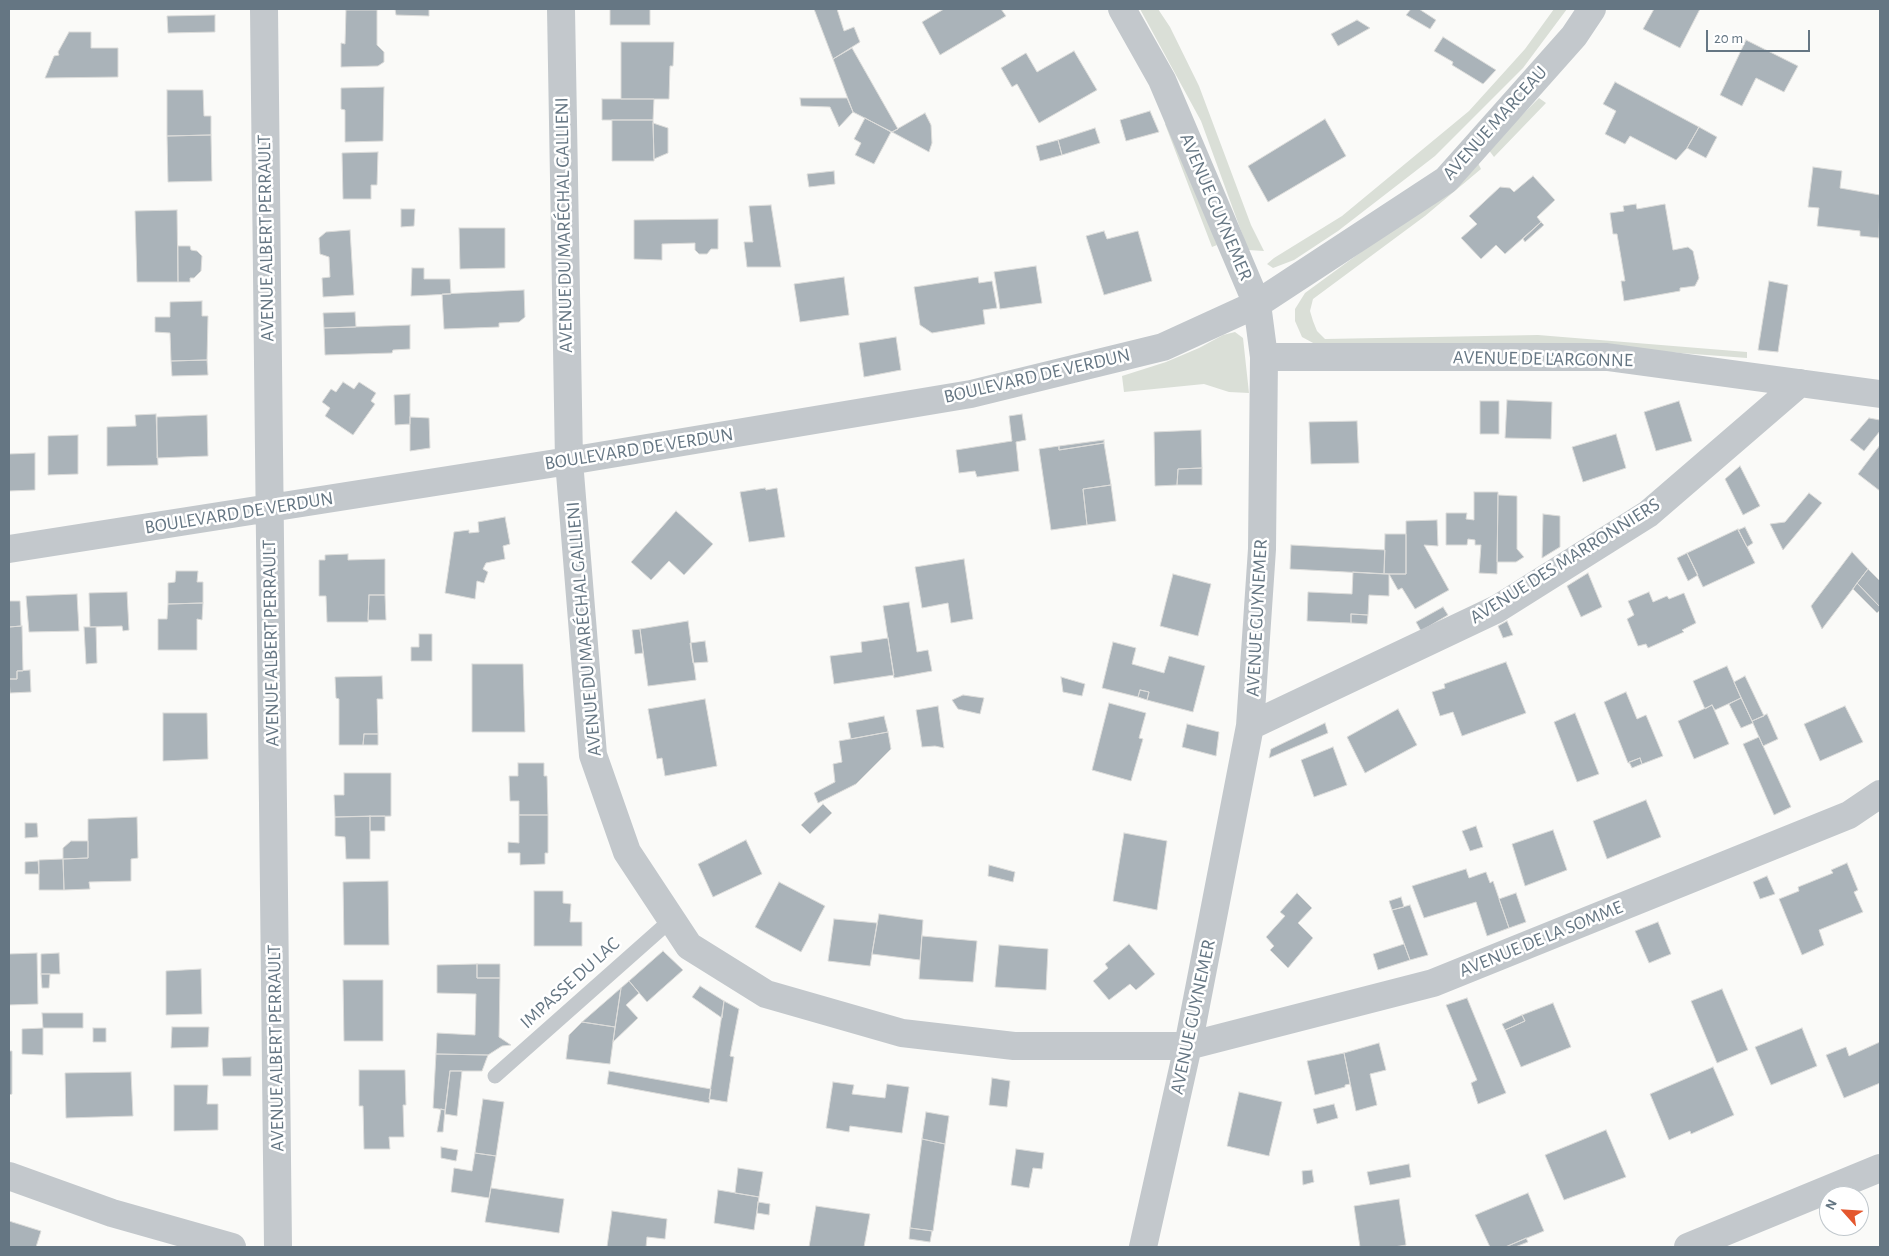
<!DOCTYPE html>
<html>
<head>
<meta charset="utf-8">
<style>
  body { margin:0 }
  #map { position:relative; width:1889px; height:1256px; overflow:hidden; background:#fafaf8; font-family:"Alegreya Sans",sans-serif }
  canvas { display:block }
  .frame { position:absolute; inset:0; border:10px solid #657683; pointer-events:none }
  .north { position:absolute; left:1819px; top:1186px; width:50px; height:50px; box-sizing:border-box; background:#fff; border:1px solid #c1c8cd; border-radius:50%; rotate:296deg; font-size:14px; font-weight:700; line-height:20px; text-align:center; color:#657683 }
  .north::after { content:''; display:block; margin:auto; width:18px; height:22px; background:#e4572e; clip-path:polygon(50% 0,100% 100%,50% 72%,0 100%) }
  .scale { position:absolute; left:1706px; top:30px; width:104px; height:22px; box-sizing:border-box; border:2px solid #657683; border-top:0; padding-left:6px; font-size:15px; line-height:18px; white-space:nowrap; color:#657683; -webkit-text-stroke:4px #fff; paint-order:stroke }
</style>
</head>
<body>
<div id="map">
<canvas width="1889" height="1256"></canvas>
<div class="frame"></div>
<div class="north">N</div>
<div class="scale">20 m</div>
</div>
<script>
const context = document.querySelector('canvas').getContext('2d');
context.lineJoin = 'round';
function fill(path, color) {
  context.fillStyle = color;
  context.fill(path, 'evenodd');
}
function poly(rows) {
  const path = new Path2D();
  for (const r of rows) {
    path.moveTo(r[0], r[1]);
    for (let i = 2; i < r.length; i += 2) path.lineTo(r[i], r[i + 1]);
  }
  return path;
}
function strokePath(path, color, width, dash) {
  context.strokeStyle = color;
  context.lineWidth = width;
  context.lineCap = dash ? 'butt' : 'round';
  context.setLineDash(dash || []);
  context.stroke(path);
}
function write(font, color, halo, rows, align = 'center') {
  context.font = font + ' "Alegreya Sans",sans-serif';
  context.lineWidth = 5;
  context.setLineDash([]);
  context.textBaseline = 'middle';
  context.strokeStyle = halo;
  context.fillStyle = color;
  for (const [text, x, y, turn = 0] of rows) {
    context.save();
    context.translate(x, y);
    context.rotate((+turn || 0) * Math.PI / 180);
    context.textAlign = isNaN(turn) ? turn : align;
    if (halo) context.strokeText(text, 0, 0);
    context.fillText(text, 0, 0);
    context.restore();
  }
}
const green = poly([
  [1140,9,1158,9,1170,27,1199,86,1251,225,1264,251,1248,250,1201,121],
  [1554,9,1567,9,1523,68,1435,156,1338,231,1294,260,1273,268,1267,264,1274,258,1342,216,1469,111,1525,49],
  [1539,98,1546,103,1494,157,1488,149],
  [1171,122,1217,245,1212,247,1165,124],
  [1477,161,1481,169,1425,216,1313,299,1310,311,1313,321,1317,331,1325,339,1538,335,1747,352,1747,358,1560,344,1315,344,1302,337,1295,321,1295,309,1305,293,1413,214],
  [1235,332,1243,338,1249,393,1229,392,1204,384,1124,392,1122,376,1166,362,1199,348,1223,335]
]);
const building = poly([
  [395,9,429,9,429,16,396,15,395,9],
  [610,9,650,9,650,25,610,25,610,9],
  [814,9,837,9,844,31,854,27,860,42,833,59,814,9],
  [944,9,1001,9,1006,16,940,55,922,22,944,9],
  [1411,9,1419,9,1436,20,1430,29,1406,15,1411,9],
  [1654,9,1700,9,1680,48,1643,29,1654,9],
  [346,10,377,10,377,45,384,52,384,62,378,66,341,67,341,43,345,44,346,10],
  [215,15,215,32,168,33,167,16,215,15],
  [1357,20,1370,28,1338,46,1331,34,1357,20],
  [69,32,91,32,91,48,118,48,118,77,45,78,54,56,59,55,58,52,69,32],
  [1443,37,1496,70,1483,84,1452,65,1453,62,1434,51,1443,37],
  [1746,40,1798,66,1784,92,1756,78,1742,106,1720,95,1746,40],
  [621,42,674,42,673,66,670,66,669,99,621,99,621,42],
  [852,48,898,129,892,132,853,112,833,59,852,48],
  [1074,51,1097,90,1039,123,1017,84,1012,87,1001,68,1026,53,1037,72,1074,51],
  [1615,82,1699,127,1687,148,1676,160,1630,136,1625,144,1605,134,1616,111,1603,104,1615,82],
  [384,87,383,141,345,142,345,110,341,109,341,88,384,87],
  [167,90,203,90,204,116,211,116,211,135,167,136,167,90],
  [800,98,847,98,853,112,839,127,830,107,801,106,800,98],
  [602,99,654,99,653,120,602,120,602,99],
  [1150,111,1159,132,1126,141,1120,120,1150,111],
  [925,113,931,125,932,143,929,152,892,132,925,113],
  [865,118,891,132,874,164,855,155,861,143,854,139,865,118],
  [1325,119,1346,156,1268,202,1248,166,1325,119],
  [612,120,653,120,654,161,612,161,612,120],
  [653,123,668,128,668,153,654,159,653,123],
  [1699,127,1717,137,1706,158,1687,148,1699,127],
  [1095,128,1100,143,1062,155,1058,140,1095,128],
  [211,135,212,181,168,182,167,136,211,135],
  [1058,140,1062,155,1040,161,1036,146,1058,140],
  [378,152,377,185,371,185,371,199,343,199,342,153,378,152],
  [1813,167,1842,171,1840,188,1880,195,1879,238,1860,236,1860,231,1817,226,1819,208,1808,207,1813,167],
  [834,171,835,184,809,187,807,174,834,171],
  [1533,176,1555,200,1537,217,1541,222,1505,254,1496,245,1481,259,1461,238,1477,224,1469,216,1500,187,1510,188,1514,192,1533,176],
  [1636,204,1637,209,1665,204,1673,250,1688,247,1693,251,1699,278,1695,286,1680,288,1680,291,1624,301,1621,281,1625,281,1617,234,1613,234,1610,213,1624,211,1623,206,1636,204],
  [771,205,781,267,747,267,744,242,753,242,749,206,771,205],
  [401,209,415,209,414,226,401,227,401,209],
  [177,210,178,282,137,282,135,211,177,210],
  [718,219,718,249,711,249,707,254,699,254,695,250,695,243,662,244,662,260,634,259,634,220,718,219],
  [1541,222,1544,225,1525,242,1523,239,1541,222],
  [459,228,505,228,505,268,460,269,459,228],
  [350,230,354,295,323,297,322,278,330,277,329,257,320,254,319,238,326,232,350,230],
  [1104,231,1107,239,1138,231,1152,281,1104,295,1086,236,1104,231],
  [178,246,190,246,191,250,197,251,202,256,201,271,194,278,190,278,190,282,178,282,178,246],
  [1036,266,1042,303,1000,309,994,272,1036,266],
  [412,268,424,268,424,279,450,279,451,294,411,296,412,268],
  [844,277,849,315,800,322,794,284,844,277],
  [978,277,979,283,992,281,997,308,983,310,985,324,932,333,920,325,914,287,978,277],
  [1769,281,1788,285,1778,352,1758,350,1769,281],
  [524,290,525,317,519,322,499,323,499,327,444,329,442,294,524,290],
  [202,301,202,316,208,316,207,360,171,361,170,333,155,332,155,317,170,317,170,302,202,301],
  [355,312,356,327,324,328,323,313,355,312],
  [410,325,410,349,393,350,392,353,325,355,324,328,410,325],
  [896,337,901,370,864,377,859,343,896,337],
  [207,360,208,375,172,376,171,361,207,360],
  [343,382,354,389,359,382,376,393,371,401,375,404,353,435,325,416,330,408,322,402,331,389,336,392,343,382],
  [410,394,410,424,395,425,394,395,410,394],
  [1507,400,1552,402,1551,439,1505,438,1507,400],
  [1480,401,1499,401,1499,434,1480,434,1480,401],
  [1679,401,1692,441,1656,451,1644,412,1679,401],
  [156,414,158,465,107,466,107,427,136,426,135,415,156,414],
  [1022,414,1026,440,1016,442,1019,471,977,477,975,471,959,473,956,450,1012,441,1009,416,1022,414],
  [207,415,208,456,157,458,157,417,207,415],
  [410,417,429,418,430,448,410,451,410,417],
  [1869,418,1880,420,1880,431,1864,451,1850,440,1869,418],
  [1357,421,1359,463,1311,464,1309,422,1357,421],
  [1201,430,1202,468,1178,469,1177,485,1155,486,1154,432,1201,430],
  [1616,434,1626,468,1583,482,1572,447,1616,434],
  [78,435,78,474,48,475,48,436,78,435],
  [1104,440,1104,443,1059,450,1059,446,1104,440],
  [1104,443,1111,485,1083,489,1087,525,1051,530,1039,449,1059,446,1059,450,1104,443],
  [1880,445,1880,491,1858,474,1880,445],
  [35,453,35,490,9,491,9,454,35,453],
  [1740,466,1760,506,1743,515,1725,479,1740,466],
  [1202,468,1202,485,1177,485,1178,469,1202,468],
  [1111,485,1116,521,1087,525,1083,489,1111,485],
  [765,488,766,490,777,488,785,537,749,542,740,492,765,488],
  [1474,492,1498,492,1497,574,1479,573,1481,545,1475,545,1475,540,1468,539,1467,545,1446,545,1446,513,1467,513,1466,519,1474,520,1474,492],
  [1809,493,1822,503,1783,550,1770,524,1785,522,1809,493],
  [1498,495,1517,496,1517,549,1524,557,1516,562,1497,562,1498,495],
  [676,511,713,544,684,575,669,561,651,580,631,562,676,511],
  [1543,514,1560,516,1560,547,1542,558,1543,514],
  [505,517,510,544,503,546,505,559,486,563,483,569,488,572,484,583,477,581,475,599,445,593,454,532,469,530,469,533,479,532,478,522,505,517],
  [1437,520,1438,546,1424,545,1449,590,1415,609,1402,588,1398,590,1389,574,1406,574,1406,521,1437,520],
  [1745,527,1753,543,1747,547,1738,530,1745,527],
  [1738,529,1755,563,1703,587,1687,553,1738,529],
  [1385,534,1406,534,1406,574,1384,574,1385,534],
  [1291,545,1385,550,1384,574,1290,569,1291,545],
  [1852,552,1868,569,1822,629,1811,606,1852,552],
  [1687,553,1698,575,1688,581,1677,558,1687,553],
  [348,554,348,560,385,559,385,595,369,595,368,622,327,622,326,596,319,596,319,560,325,560,325,555,348,554],
  [964,559,973,619,951,623,948,603,922,608,915,567,964,559],
  [1868,569,1880,581,1880,607,1857,583,1868,569],
  [176,571,198,571,197,582,203,582,203,603,168,604,168,583,175,582,176,571],
  [1353,572,1389,574,1389,596,1369,595,1368,615,1351,614,1351,623,1307,621,1308,592,1352,594,1353,572],
  [1588,573,1602,607,1581,617,1567,586,1588,573],
  [1173,574,1211,584,1198,636,1160,626,1173,574],
  [1857,583,1880,607,1880,610,1877,613,1853,589,1857,583],
  [127,592,129,630,123,631,122,626,90,627,89,593,127,592],
  [1649,592,1653,602,1667,596,1669,599,1684,593,1696,623,1682,630,1684,632,1648,648,1646,644,1638,646,1627,619,1634,615,1628,601,1649,592],
  [77,594,79,631,29,632,26,596,77,594],
  [369,595,385,595,386,620,368,620,369,595],
  [9,601,20,601,21,626,9,627,9,601],
  [909,602,917,652,928,650,932,671,894,678,883,606,909,602],
  [203,603,202,620,197,619,197,650,158,650,158,619,167,619,168,604,203,603],
  [1443,607,1448,615,1421,631,1416,622,1443,607],
  [1351,614,1368,615,1367,624,1351,623,1351,614],
  [688,621,696,680,648,686,640,629,688,621],
  [1507,621,1513,635,1503,638,1498,626,1507,621],
  [22,626,23,671,17,671,17,679,9,679,9,694,9,627,22,626],
  [84,627,96,627,97,663,86,664,84,627],
  [640,629,643,653,635,654,632,630,640,629],
  [419,634,432,634,432,661,411,661,411,647,419,647,419,634],
  [888,638,894,675,834,684,830,656,862,652,861,642,888,638],
  [705,641,708,662,693,663,690,643,705,641],
  [1113,642,1136,648,1132,664,1164,673,1169,656,1205,666,1193,712,1147,700,1149,692,1140,690,1138,697,1102,688,1113,642],
  [1506,662,1526,713,1462,736,1453,712,1440,716,1432,692,1445,688,1444,684,1506,662],
  [472,664,523,664,525,732,472,732,472,664],
  [1727,666,1741,698,1715,710,1712,705,1705,709,1693,681,1727,666],
  [30,670,31,692,10,693,9,679,17,679,17,671,30,670],
  [382,676,383,699,377,699,378,734,364,734,363,745,339,745,339,699,336,698,335,677,382,676],
  [1745,676,1764,716,1752,721,1734,682,1745,676],
  [1061,677,1085,684,1082,696,1063,692,1061,677],
  [1140,690,1149,692,1147,700,1138,697,1140,690],
  [1626,692,1637,719,1646,715,1663,756,1642,764,1640,758,1628,763,1604,702,1626,692],
  [963,695,984,698,980,714,958,709,952,700,963,695],
  [1741,698,1753,723,1741,728,1729,704,1741,698],
  [705,699,717,766,665,776,662,758,657,759,648,709,705,699],
  [1109,703,1146,713,1139,738,1143,739,1131,781,1092,770,1109,703],
  [1712,705,1729,744,1694,759,1678,721,1712,705],
  [938,706,944,748,935,746,922,747,916,710,938,706],
  [1845,706,1863,742,1820,761,1804,724,1845,706],
  [1398,709,1417,745,1365,773,1347,737,1398,709],
  [163,713,207,713,208,759,163,761,163,713],
  [1575,713,1599,774,1577,782,1554,722,1575,713],
  [1767,714,1778,739,1763,746,1752,721,1767,714],
  [884,716,888,732,851,739,848,723,884,716],
  [1325,723,1328,733,1269,758,1271,749,1325,723],
  [1187,724,1219,732,1216,756,1182,747,1187,724],
  [888,732,891,749,856,784,818,803,814,793,835,782,833,764,842,762,839,741,888,732],
  [364,734,378,734,378,745,363,745,364,734],
  [1759,737,1791,807,1774,815,1743,744,1759,737],
  [1333,747,1347,785,1314,797,1301,760,1333,747],
  [1640,758,1642,764,1632,768,1629,762,1640,758],
  [518,763,544,763,544,776,547,776,548,815,519,815,519,801,510,801,509,776,518,776,518,763],
  [344,773,391,773,391,816,335,817,334,795,344,795,344,773],
  [1646,800,1661,837,1607,859,1593,821,1646,800],
  [823,804,832,813,810,834,801,825,823,804],
  [519,815,548,815,548,853,545,853,545,864,520,865,520,853,508,853,508,842,519,843,519,815],
  [370,816,385,816,385,831,370,831,370,816],
  [370,816,370,859,346,859,345,837,335,836,335,817,370,816],
  [137,817,138,858,131,859,131,881,89,882,90,889,64,890,63,859,88,858,88,819,137,817],
  [25,823,37,823,38,837,25,838,25,823],
  [1476,826,1483,847,1470,851,1462,831,1476,826],
  [1553,830,1567,870,1525,886,1512,844,1553,830],
  [1124,833,1167,841,1157,910,1113,901,1124,833],
  [746,840,762,874,713,897,698,864,746,840],
  [71,841,88,841,88,858,63,859,63,848,71,841],
  [63,859,64,890,39,890,39,860,63,859],
  [38,861,39,874,25,874,25,862,38,861],
  [1847,863,1858,890,1854,892,1863,912,1819,930,1824,945,1802,955,1779,899,1799,891,1798,887,1833,873,1831,870,1847,863],
  [989,865,1015,872,1013,882,988,876,989,865],
  [1466,869,1469,878,1486,872,1490,883,1493,881,1509,928,1487,936,1476,902,1424,918,1412,886,1466,869],
  [1767,876,1775,894,1760,899,1753,882,1767,876],
  [388,881,389,945,344,945,343,882,388,881],
  [779,882,825,906,801,952,755,927,779,882],
  [534,891,563,891,563,903,571,904,570,922,582,922,582,946,534,946,534,891],
  [1297,893,1312,908,1298,923,1313,938,1288,968,1270,950,1274,946,1266,937,1285,916,1280,912,1297,893],
  [1516,893,1526,922,1509,928,1499,899,1516,893],
  [1401,897,1404,907,1392,910,1389,901,1401,897],
  [1410,905,1428,955,1410,960,1392,910,1410,905],
  [879,914,923,920,920,960,872,954,879,914],
  [834,919,877,923,870,966,828,961,834,919],
  [1658,922,1671,954,1649,963,1635,931,1658,922],
  [922,936,977,941,973,982,919,979,922,936],
  [1129,944,1155,974,1136,990,1130,984,1109,1000,1093,981,1108,968,1105,964,1129,944],
  [1404,944,1410,960,1378,970,1373,954,1404,944],
  [999,945,1048,949,1046,990,995,987,999,945],
  [663,951,683,970,647,1002,629,981,663,951],
  [37,953,38,1004,9,1005,9,954,37,953],
  [59,953,60,974,41,974,41,954,59,953],
  [477,964,477,978,500,978,499,1037,511,1045,502,1046,488,1055,436,1054,437,1033,475,1035,476,994,437,993,437,965,477,964],
  [477,964,500,964,500,978,477,978,477,964],
  [201,969,202,1014,166,1015,166,971,201,969],
  [41,974,50,974,49,988,42,988,41,974],
  [343,980,383,980,383,1041,344,1041,343,980],
  [629,981,639,993,626,1005,638,1018,613,1042,621,988,629,981],
  [700,986,724,1001,722,1018,692,997,700,986],
  [621,988,615,1027,582,1022,621,988],
  [1722,989,1748,1050,1717,1063,1691,1001,1722,989],
  [1467,998,1506,1093,1478,1104,1471,1083,1477,1080,1446,1005,1467,998],
  [724,1001,739,1009,730,1056,734,1057,727,1102,709,1099,724,1001],
  [1553,1003,1571,1047,1521,1067,1505,1030,1525,1021,1522,1015,1553,1003],
  [42,1013,83,1013,83,1028,43,1028,42,1013],
  [1522,1015,1525,1021,1505,1030,1502,1024,1522,1015],
  [582,1022,615,1027,610,1064,566,1059,569,1035,582,1022],
  [172,1027,209,1027,208,1047,171,1048,172,1027],
  [43,1028,43,1055,22,1054,22,1029,43,1028],
  [93,1028,106,1028,106,1042,93,1042,93,1028],
  [1802,1028,1817,1066,1771,1085,1755,1047,1802,1028],
  [1880,1042,1880,1083,1844,1098,1826,1055,1846,1047,1849,1056,1880,1042],
  [1379,1043,1386,1070,1370,1074,1377,1105,1356,1111,1344,1053,1379,1043],
  [9,1051,12,1051,12,1094,9,1095,9,1051],
  [1344,1053,1350,1084,1345,1085,1345,1087,1315,1095,1307,1061,1344,1053],
  [436,1054,488,1055,482,1071,450,1071,445,1110,433,1108,436,1054],
  [251,1057,251,1076,223,1076,222,1058,251,1057],
  [1713,1067,1734,1115,1691,1134,1690,1131,1669,1140,1650,1094,1713,1067],
  [359,1070,405,1070,406,1105,403,1105,404,1137,389,1137,390,1149,364,1149,363,1106,359,1106,359,1070],
  [450,1071,462,1071,457,1116,445,1114,450,1071],
  [609,1071,711,1089,709,1103,607,1084,609,1071],
  [131,1072,133,1116,66,1118,65,1073,131,1072],
  [992,1078,1010,1081,1007,1107,989,1105,992,1078],
  [833,1082,854,1085,852,1094,885,1098,887,1084,909,1087,902,1133,850,1126,849,1132,826,1128,833,1082],
  [174,1085,208,1085,207,1104,218,1104,218,1130,174,1131,174,1085],
  [1239,1092,1282,1102,1269,1156,1227,1146,1239,1092],
  [483,1099,504,1102,496,1156,475,1153,483,1099],
  [1334,1104,1338,1118,1317,1124,1313,1109,1334,1104],
  [441,1109,445,1110,443,1132,437,1132,441,1109],
  [926,1112,949,1116,945,1144,922,1139,926,1112],
  [1606,1130,1626,1177,1564,1200,1545,1155,1606,1130],
  [922,1139,945,1144,933,1231,910,1228,922,1139],
  [441,1147,458,1150,456,1161,441,1158,441,1147],
  [1016,1149,1044,1153,1042,1169,1033,1168,1029,1188,1011,1185,1016,1149],
  [475,1153,496,1156,489,1198,451,1192,454,1168,472,1171,475,1153],
  [1409,1164,1411,1177,1370,1185,1367,1172,1409,1164],
  [738,1168,763,1172,759,1197,735,1193,738,1168],
  [1312,1170,1314,1182,1303,1185,1302,1171,1312,1170],
  [491,1188,564,1199,559,1233,485,1222,491,1188],
  [718,1190,759,1197,754,1230,714,1223,718,1190],
  [1528,1193,1544,1231,1505,1247,1490,1247,1475,1215,1528,1193],
  [1399,1199,1406,1245,1394,1247,1360,1247,1354,1206,1399,1199],
  [758,1202,770,1204,769,1215,757,1213,758,1202],
  [816,1206,870,1214,864,1247,809,1247,816,1206],
  [612,1211,667,1219,665,1239,647,1237,646,1247,607,1247,612,1211],
  [9,1221,41,1231,36,1247,9,1247,9,1221],
  [910,1228,932,1231,930,1242,909,1239,910,1228],
  [1526,1238,1528,1242,1515,1247,1508,1247,1508,1246,1526,1238]
]);
const service = poly([
  [495,1076,671,920]
]);
const minor = poly([
  [264,9,278,1247],
  [561,9,569,461,593,755,627,852,689,946,766,994,902,1033,1014,1046,1188,1046,1433,983,1849,815,1880,794],
  [1122,9,1162,80,1257,304,1264,357,1262,549,1250,726,1188,1046,1143,1247],
  [1264,357,1607,357,1880,394],
  [9,549,569,461,971,394,1163,347,1257,304,1446,180,1574,36,1592,9],
  [1250,726,1497,609,1648,514,1800,383]
]);
const tertiary = poly([
  [9,1176,112,1213,232,1247],
  [1688,1247,1880,1168]
]);
const streetNames = [
  ["AVENUE MARCEAU",1495,123,-48],
  ["AVENUE GUYNEMER",1216,207,67],
  ["AVENUE DU MARÉCHAL GALLIENI",564,225,-91],
  ["AVENUE ALBERT PERRAULT",266,238,-91],
  ["AVENUE DE L'ARGONNE",1543,359,1],
  ["BOULEVARD DE VERDUN",1037,376,-13],
  ["BOULEVARD DE VERDUN",639,449,-9],
  ["BOULEVARD DE VERDUN",239,513,-9],
  ["AVENUE DES MARRONNIERS",1565,561,-32],
  ["AVENUE GUYNEMER",1257,618,-87],
  ["AVENUE DU MARÉCHAL GALLIENI",584,629,-95],
  ["AVENUE ALBERT PERRAULT",271,643,-91],
  ["AVENUE DE LA SOMME",1541,939,-22],
  ["IMPASSE DU LAC",570,983,-42],
  ["AVENUE GUYNEMER",1193,1017,-78],
  ["AVENUE ALBERT PERRAULT",276,1048,-91]
];
fill(green, '#dadfd7');
fill(building, '#aab3b9');
strokePath(building, '#dcdcda', 1);
strokePath(service, '#c3c8cc', 15);
strokePath(minor, '#c3c8cc', 28);
strokePath(tertiary, '#c3c8cc', 28);
write('19px', '#657683', '#fff', streetNames);
</script>
</body>
</html>
